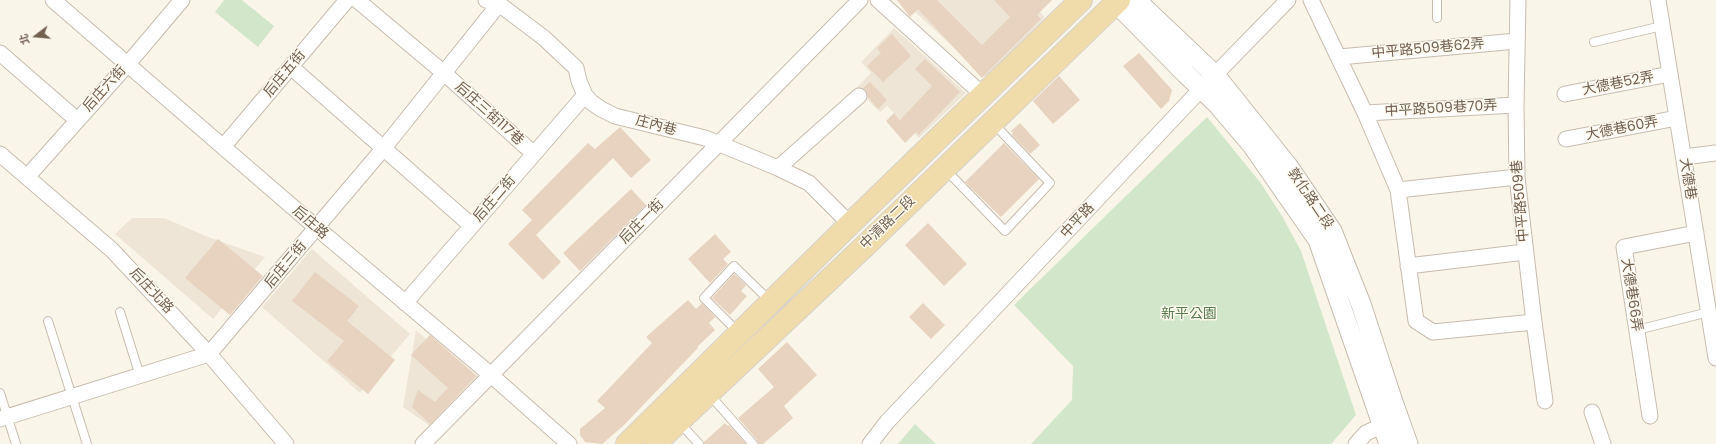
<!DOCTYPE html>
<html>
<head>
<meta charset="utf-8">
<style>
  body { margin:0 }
  #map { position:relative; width:1716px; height:444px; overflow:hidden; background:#faf5e9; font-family:Poppins,"Noto Sans TC",sans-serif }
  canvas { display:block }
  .north { position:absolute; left:16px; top:16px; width:40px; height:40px; -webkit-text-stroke:3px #fdf9ef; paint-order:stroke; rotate:254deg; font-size:11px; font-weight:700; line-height:16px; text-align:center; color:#715f50 }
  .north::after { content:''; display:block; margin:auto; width:14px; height:18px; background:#715f50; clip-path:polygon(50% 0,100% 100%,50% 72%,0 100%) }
</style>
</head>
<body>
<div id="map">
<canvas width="1716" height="444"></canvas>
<div class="north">北</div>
</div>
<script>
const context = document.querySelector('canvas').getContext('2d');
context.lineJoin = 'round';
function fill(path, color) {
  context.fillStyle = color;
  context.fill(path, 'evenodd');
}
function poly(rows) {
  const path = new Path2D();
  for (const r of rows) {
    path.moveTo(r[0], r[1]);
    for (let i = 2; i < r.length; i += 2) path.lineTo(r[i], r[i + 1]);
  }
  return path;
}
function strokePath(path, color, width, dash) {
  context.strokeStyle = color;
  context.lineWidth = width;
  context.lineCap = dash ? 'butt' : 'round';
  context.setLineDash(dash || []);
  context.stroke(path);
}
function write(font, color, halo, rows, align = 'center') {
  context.font = font + ' Poppins,"Noto Sans TC",sans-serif';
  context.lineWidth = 3;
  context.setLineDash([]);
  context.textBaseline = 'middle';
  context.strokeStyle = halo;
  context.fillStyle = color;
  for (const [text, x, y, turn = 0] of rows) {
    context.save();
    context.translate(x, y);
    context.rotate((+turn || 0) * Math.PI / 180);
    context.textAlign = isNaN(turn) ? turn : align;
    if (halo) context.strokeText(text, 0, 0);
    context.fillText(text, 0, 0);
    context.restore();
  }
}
const residential = poly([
  [902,0,1027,0,1045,17,988,79],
  [894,28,966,93,919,138,887,106,880,112,856,88,871,73,861,62],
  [132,218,164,218,208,237,265,257,213,319,115,234],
  [312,249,410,334,360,393,262,307],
  [416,330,472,380,430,426,403,407]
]);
const green = poly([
  [224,0,242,0,274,26,258,47,215,12],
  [1207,117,1260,182,1282,216,1301,251,1356,415,1331,444,1031,444,1072,400,1073,366,1014,305],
  [915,424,936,444,898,444]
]);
const building = poly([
  [897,0,937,0,982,45,1010,17,994,0,1052,0,1037,15,1041,19,982,78,918,9,910,17],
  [892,34,911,56,883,82,867,66,881,53,877,48],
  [1139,53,1172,90,1169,101,1161,109,1123,66],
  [925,59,960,92,919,135,916,132,905,143,886,121,894,113,900,120,932,86,915,69],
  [1059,76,1080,100,1053,124,1033,101],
  [870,82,887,100,878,109,868,97,866,90,863,88],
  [1020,123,1040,145,1030,154,1012,135,1013,133,1011,131],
  [620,127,651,160,631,178,613,158,536,235,561,262,543,280,508,244,532,220,522,210,588,143,595,149],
  [1004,143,1039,179,1001,217,965,182],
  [631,189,646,205,580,271,563,253],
  [928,223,967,264,944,286,905,245],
  [715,234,731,252,723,259,728,264,710,283,688,259],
  [218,239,263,276,230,315,185,278],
  [315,272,359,306,347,321,395,360,368,394,327,361,344,341,292,301],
  [734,274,746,285,741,291,747,296,730,315,712,298],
  [688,300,696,309,702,303,715,317,709,323,715,330,697,347,698,348,623,426,602,444,585,442,580,435,580,429,605,408,597,401,652,343,646,337],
  [923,303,945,325,931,339,909,317],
  [430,335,477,376,430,424,412,407,418,390,435,402,448,388,411,355],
  [787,342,817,375,784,406,793,418,763,444,758,444,757,440,738,418,774,387,758,369],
  [725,423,728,426,729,425,746,444,704,444,704,442]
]);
const service = poly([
  [1437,18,1437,0],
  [1594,42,1662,26],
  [945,169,1005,231,1050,183,994,124],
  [120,312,140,376],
  [48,321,87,444],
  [1637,330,1709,312],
  [739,333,704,298,734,266,770,301],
  [0,393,16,444],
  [709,394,753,444],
  [679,422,699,444]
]);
const minor = poly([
  [53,0,317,228,491,375,569,444],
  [357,0,444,73,534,154],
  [486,0,499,4,544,38,576,68,579,81,585,95,591,102,601,109,615,116,705,138,778,168,809,183,850,224],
  [878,0,983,95],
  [1311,0,1365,113,1398,190,1416,321,1433,332,1534,322],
  [1518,0,1516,105,1517,177,1534,322,1545,401],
  [1658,0,1716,358],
  [0,53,77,120],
  [1339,57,1517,41],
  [291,67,472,226],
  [1565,94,1670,74],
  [1365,113,1516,105],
  [1566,139,1677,118],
  [223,147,347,0],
  [0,154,112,250,209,354,286,444],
  [1684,157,1716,153],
  [778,168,859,96],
  [27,177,127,65,182,0],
  [1398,190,1517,177],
  [1408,266,1525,252],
  [405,303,585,95],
  [1592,412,1603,444],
  [1650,416,1624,247,1696,233],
  [0,419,209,354,383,149,499,4],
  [423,444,860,0],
  [870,444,887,422,1202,88,1288,0],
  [1356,444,1366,433,1392,421]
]);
const tertiary = poly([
  [1113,0,1186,74,1218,105,1252,145,1318,240,1389,444],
  [1136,0,1215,75,1288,166,1332,231,1361,304,1392,399,1408,444]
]);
const primary = poly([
  [627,444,850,224,1081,0],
  [655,444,867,244,1119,0]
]);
const streetNames = [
  ["中平路509巷62弄",1428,49,-5],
  ["后庄五街",285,74,-50],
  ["大德巷52弄",1618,84,-11],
  ["后庄六街",105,89,-48],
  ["中平路509巷70弄",1441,109,-3],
  ["后庄三街117巷",489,114,42],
  ["庄內巷",656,126,15],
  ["大德巷60弄",1622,129,-11],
  ["大德巷",1687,179,81],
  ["后庄二街",495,199,-49],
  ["敦化路二段",1310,199,56],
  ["中平路509巷",1521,201,-95],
  ["中平路",1078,221,-47],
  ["后庄一街",642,222,-45],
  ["后庄路",310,223,41],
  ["中清路二段",888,223,-44],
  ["后庄三街",286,265,-50],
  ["后庄北路",151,291,47],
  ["大德巷66弄",1631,295,81]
];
const parkNames = [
  ["新平公園",1189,314]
];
fill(residential, '#eee5d6');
fill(green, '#d2e6c9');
fill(building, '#e7d3bf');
strokePath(service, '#c8bcae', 10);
strokePath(minor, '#c8bcae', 17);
strokePath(tertiary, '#c8bcae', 21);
strokePath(primary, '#d7d2ce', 24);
strokePath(service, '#fff', 8);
strokePath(minor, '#fff', 15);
strokePath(tertiary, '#fff', 19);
strokePath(primary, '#f0dcaa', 22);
write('14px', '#715f50', '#fdf9ef', streetNames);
write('14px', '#567b4d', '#fdf9ef', parkNames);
</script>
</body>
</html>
